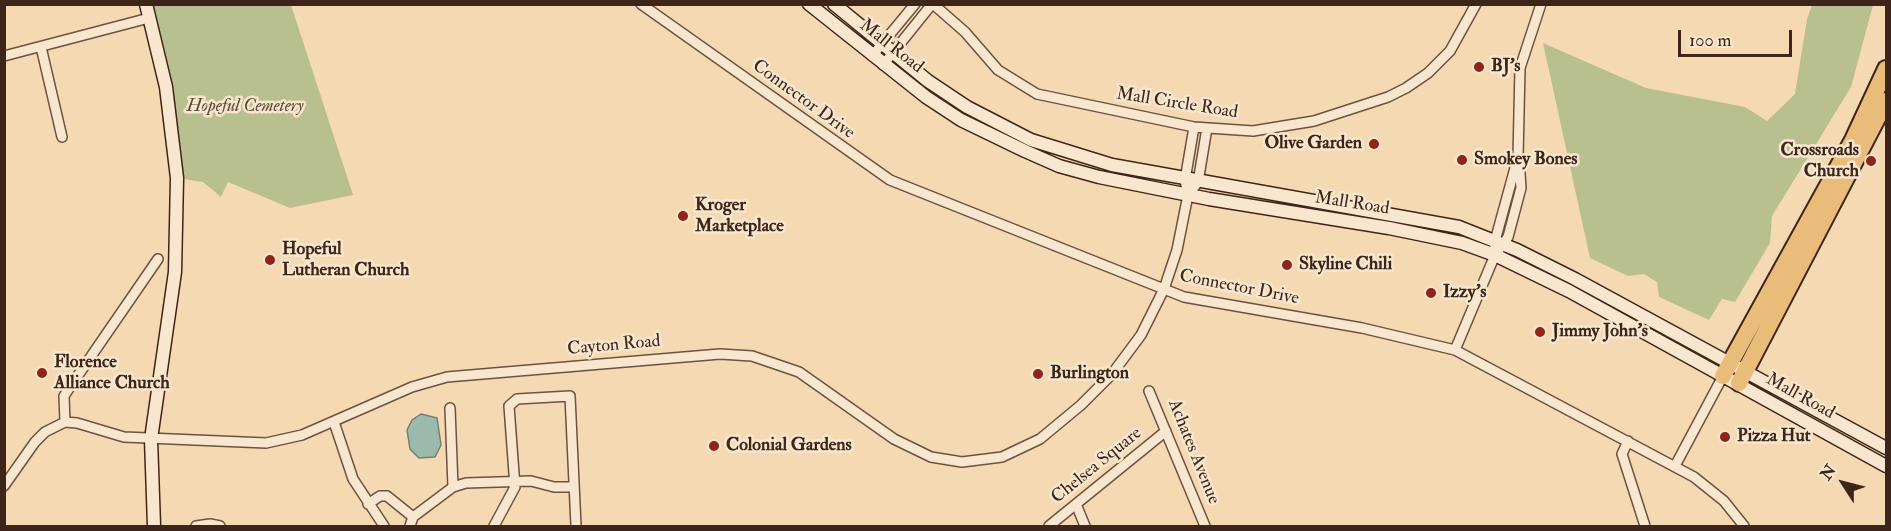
<!DOCTYPE html>
<html>
<head>
<meta charset="utf-8">
<style>
  body { margin:0 }
  #map { position:relative; width:1891px; height:531px; overflow:hidden; background:#f4d9b3; font-family:"IM FELL Double Pica",serif }
  canvas { display:block }
  .frame { position:absolute; inset:0; border:6px solid #3e2519; pointer-events:none }
  .north { position:absolute; left:1813px; top:453px; width:60px; height:60px; -webkit-text-stroke:4px #f8e6ce; paint-order:stroke; rotate:306deg; font-size:16px; font-weight:700; line-height:24px; text-align:center; color:#3e2519 }
  .north::after { content:''; display:block; margin:auto; width:21px; height:27px; background:#3e2519; clip-path:polygon(50% 0,100% 100%,50% 72%,0 100%) }
  .scale { position:absolute; left:1678px; top:30px; width:114px; height:27px; box-sizing:border-box; border:3px solid #3e2519; border-top:0; padding-left:8px; font-size:18px; line-height:21px; white-space:nowrap; color:#3e2519; -webkit-text-stroke:4px #f8e6ce; paint-order:stroke }
</style>
</head>
<body>
<div id="map">
<canvas width="1891" height="531"></canvas>
<div class="frame"></div>
<div class="north">N</div>
<div class="scale">100 m</div>
</div>
<script>
const context = document.querySelector('canvas').getContext('2d');
context.lineJoin = 'round';
function fill(path, color) {
  context.fillStyle = color;
  context.fill(path, 'evenodd');
}
function poly(rows) {
  const path = new Path2D();
  for (const r of rows) {
    path.moveTo(r[0], r[1]);
    for (let i = 2; i < r.length; i += 2) path.lineTo(r[i], r[i + 1]);
  }
  return path;
}
function strokePath(path, color, width, dash) {
  context.strokeStyle = color;
  context.lineWidth = width;
  context.lineCap = dash ? 'butt' : 'round';
  context.setLineDash(dash || []);
  context.stroke(path);
}
function write(font, color, halo, rows, align = 'center') {
  context.font = font + ' "IM FELL Double Pica",serif';
  context.lineWidth = 5;
  context.setLineDash([]);
  context.textBaseline = 'middle';
  context.strokeStyle = halo;
  context.fillStyle = color;
  for (const [text, x, y, turn = 0] of rows) {
    context.save();
    context.translate(x, y);
    context.rotate((+turn || 0) * Math.PI / 180);
    context.textAlign = isNaN(turn) ? turn : align;
    if (halo) context.strokeText(text, 0, 0);
    context.fillText(text, 0, 0);
    context.restore();
  }
}
const green = poly([
  [146,5,291,5,353,195,290,208,228,182,221,197,203,182,177,178],
  [1812,5,1873,5,1851,87,1772,216,1770,243,1735,302,1722,299,1709,320,1659,297,1657,282,1644,274,1628,276,1590,258,1543,43,1646,88,1745,107,1767,121,1795,94,1807,19]
]);
const water = poly([
  [421,414,437,418,441,445,435,457,419,458,410,449,407,430,412,420,421,414]
]);
const minor = poly([
  [641,4,890,180,1184,297,1362,328,1455,350,1694,477,1724,501,1744,526],
  [933,4,965,32,998,70,1037,94,1194,127,1253,131,1314,121,1388,97,1406,88,1428,73,1450,51,1476,4],
  [41,47,62,137],
  [4,56,149,18],
  [872,56,915,4],
  [883,65,932,4],
  [1188,195,1198,182,1207,128],
  [1495,255,1495,241,1518,157,1520,68,1541,4],
  [1455,350,1495,255,1508,237,1521,188,1519,160],
  [1149,391,1205,526],
  [65,422,64,396,70,387,158,259],
  [334,422,353,479,384,526],
  [1628,441,1622,454,1645,526],
  [1675,466,1723,376],
  [4,486,35,442,45,432,65,422,77,423,124,437,266,443,302,435,412,387,447,377,720,354,752,356,799,372,894,439,931,457,962,462,1002,457,1040,439,1081,405,1112,374,1141,335,1164,289,1177,250,1188,195,1185,180,1194,127],
  [453,487,466,483,531,481,554,487,574,487],
  [368,504,380,496,387,496,413,517],
  [1076,504,1085,526],
  [196,526,210,524,220,526],
  [410,526,413,517,453,487,450,408],
  [494,526,515,487,509,406,517,399,570,396,576,526],
  [1049,526,1166,431]
]);
const secondary = poly([
  [146,4,166,87,177,178,175,272,151,439,154,526],
  [809,4,926,97,961,120,1025,151,1059,166,1099,177,1209,199,1389,228,1462,243,1495,255,1569,291,1886,466],
  [834,4,928,81,967,107,1031,140,1112,165,1459,227,1517,250,1575,279,1886,448]
]);
const motorway = poly([
  [1723,376,1853,140,1886,69],
  [1739,383,1886,101]
]);
const markers = [
  [1479,67,6,"#8f2418"],
  [1374,144,6,"#8f2418"],
  [1462,160,6,"#8f2418"],
  [1871,161,6,"#8f2418"],
  [683,216,6,"#8f2418"],
  [270,260,6,"#8f2418"],
  [1287,265,6,"#8f2418"],
  [1431,293,6,"#8f2418"],
  [1540,332,6,"#8f2418"],
  [42,373,6,"#8f2418"],
  [1038,374,6,"#8f2418"],
  [1725,437,6,"#8f2418"],
  [714,446,6,"#8f2418"]
];
const streetNames = [
  ["Mall Road",891,47,38],
  ["Connector Drive",803,100,36],
  ["Mall Circle Road",1177,104,9],
  ["Mall Road",1352,204,9],
  ["Connector Drive",1239,288,11],
  ["Cayton Road",614,346,-5],
  ["Mall Road",1800,397,29],
  ["Achates Avenue",1193,452,68],
  ["Chelsea Square",1097,466,-39]
];
const poiNames = [
  ["BJ's",1491,67],
  ["Olive Garden",1362,144,"right"],
  ["Crossroads",1859,151,"right"],
  ["Church",1859,172,"right"],
  ["Smokey Bones",1474,160],
  ["Kroger",695,206],
  ["Marketplace",695,227],
  ["Hopeful",282,250],
  ["Lutheran Church",282,271],
  ["Skyline Chili",1299,265],
  ["Izzy’s",1443,293],
  ["Jimmy John's",1552,332],
  ["Florence",54,363],
  ["Alliance Church",54,384],
  ["Burlington",1050,374],
  ["Pizza Hut",1737,437],
  ["Colonial Gardens",726,446]
];
const parkNames = [
  ["Hopeful Cemetery",245,107]
];
fill(green, '#b9c08f');
fill(water, '#9cbaac');
strokePath(water, '#767e71', 1.5);
strokePath(minor, '#6c5240', 12);
strokePath(secondary, '#3e2519', 15);
strokePath(motorway, '#3e2519', 20);
strokePath(minor, '#f8e6ce', 9);
strokePath(secondary, '#f8e6ce', 12);
strokePath(motorway, '#eabc7a', 16);
for (const [x, y, r, color] of markers) {
  const dot = new Path2D();
  dot.arc(x, y, r, 0, 2 * Math.PI);
  context.fillStyle = color;
  context.fill(dot);
  strokePath(dot, '#f8e6ce', 2);
}
write('18px', '#3e2519', '#f8e6ce', streetNames);
write('bold 18px', '#3e2519', '#f8e6ce', poiNames, 'left');
write('italic 18px', '#5d4c36', '#f8e6ce', parkNames);
</script>
</body>
</html>
